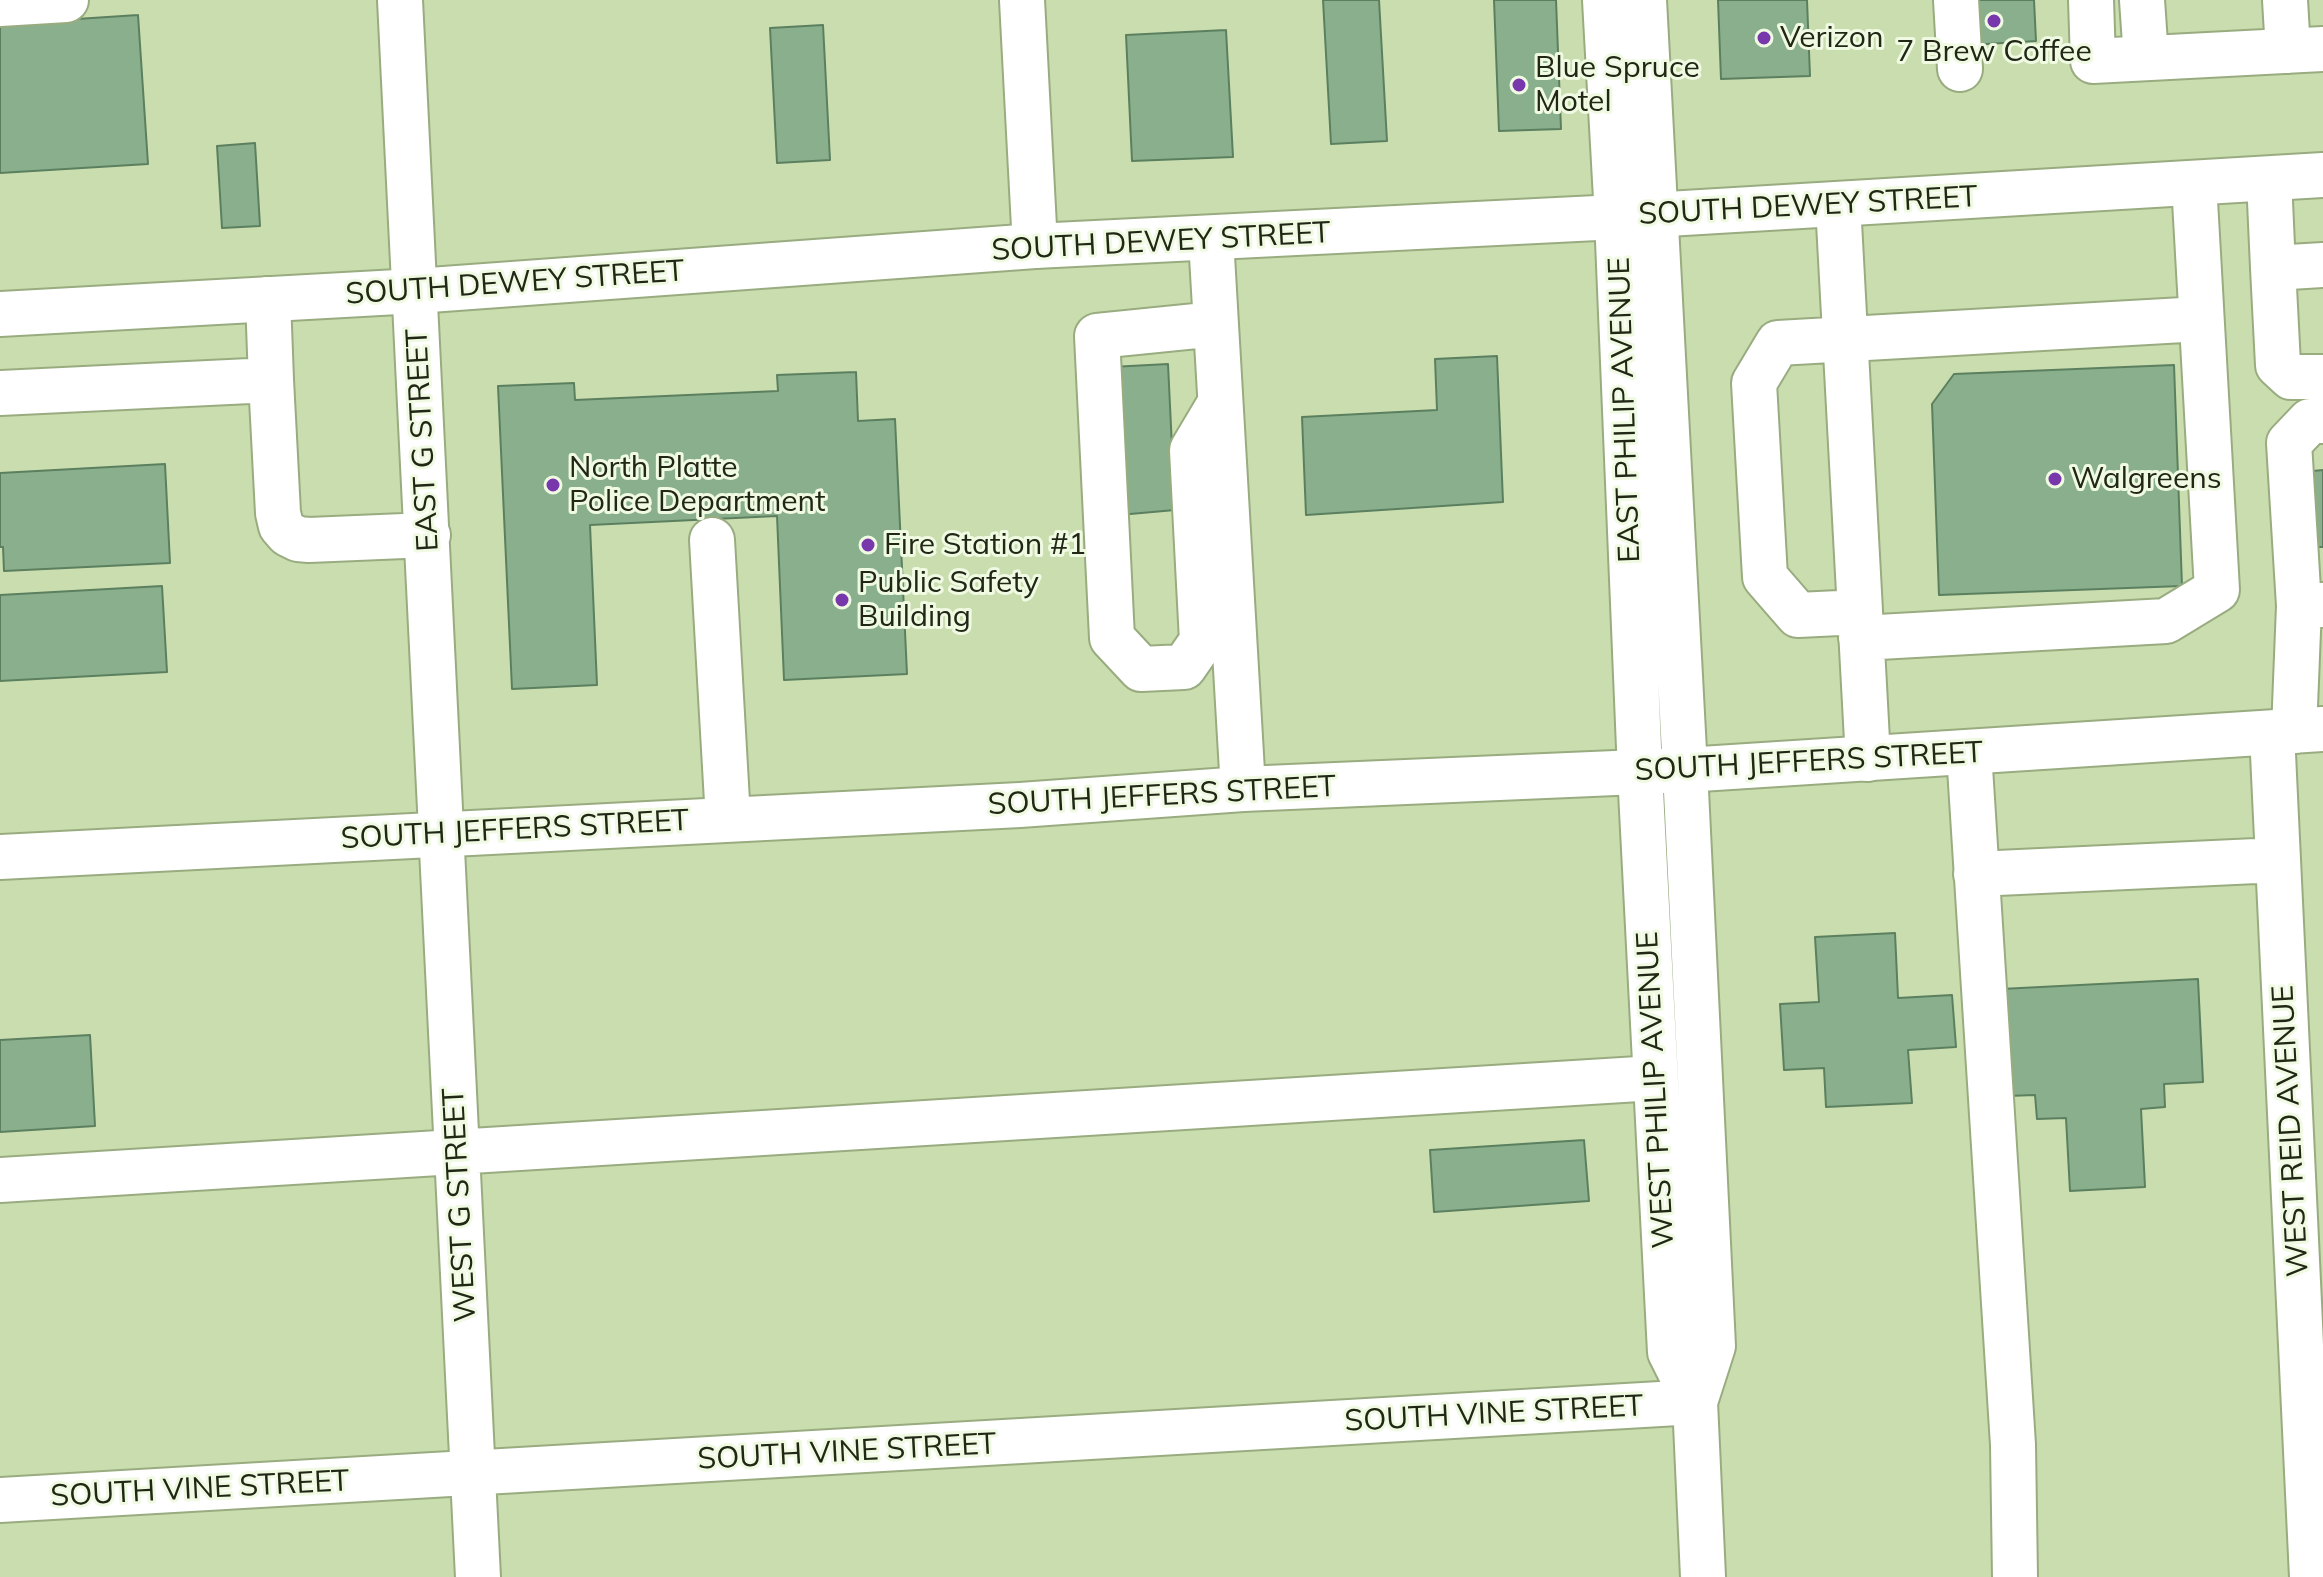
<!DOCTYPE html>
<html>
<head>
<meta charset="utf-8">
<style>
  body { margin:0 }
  canvas { display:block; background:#c9ddaf }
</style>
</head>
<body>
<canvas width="2323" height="1577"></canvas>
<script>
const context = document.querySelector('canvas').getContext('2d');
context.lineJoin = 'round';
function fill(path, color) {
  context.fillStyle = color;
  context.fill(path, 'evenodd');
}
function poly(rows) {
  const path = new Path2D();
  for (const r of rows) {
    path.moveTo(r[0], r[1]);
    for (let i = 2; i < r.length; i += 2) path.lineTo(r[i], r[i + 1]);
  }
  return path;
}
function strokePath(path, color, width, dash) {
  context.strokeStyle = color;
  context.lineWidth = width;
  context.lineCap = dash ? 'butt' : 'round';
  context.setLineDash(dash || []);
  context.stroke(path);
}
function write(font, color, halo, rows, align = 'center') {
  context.font = font + ' Mulish,sans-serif';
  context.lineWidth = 6;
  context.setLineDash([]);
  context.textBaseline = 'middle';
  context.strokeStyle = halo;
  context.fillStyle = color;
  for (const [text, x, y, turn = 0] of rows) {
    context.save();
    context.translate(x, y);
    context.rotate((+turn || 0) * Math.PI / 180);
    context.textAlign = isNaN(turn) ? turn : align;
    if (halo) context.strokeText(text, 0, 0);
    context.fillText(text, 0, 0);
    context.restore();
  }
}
const building = poly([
  [1323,0,1379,0,1387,141,1331,144,1323,0],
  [1494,0,1556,0,1561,129,1499,131,1494,0],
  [1718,0,1807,0,1810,76,1721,79,1718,0],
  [1951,0,2034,0,2036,41,1954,46,1951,0],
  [138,15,148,164,0,173,0,24,138,15],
  [823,25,830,160,777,163,770,28,823,25],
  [1226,30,1233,157,1132,161,1126,35,1226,30],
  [255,143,260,226,222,228,217,146,255,143],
  [1497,356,1503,502,1306,515,1302,417,1437,410,1435,359,1497,356],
  [1168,364,1175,510,1119,515,1111,367,1168,364],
  [2174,365,2182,586,1939,595,1932,404,1954,374,2174,365],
  [856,372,858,421,895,419,907,674,784,680,777,516,590,525,597,685,512,689,498,386,574,383,575,400,778,391,777,375,856,372],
  [165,464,170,563,4,571,3,547,0,547,0,473,165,464],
  [2323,470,2323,547,2318,547,2313,471,2323,470],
  [162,586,167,672,0,681,0,595,162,586],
  [1895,933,1898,998,1952,995,1956,1047,1908,1050,1912,1103,1826,1107,1824,1068,1784,1070,1780,1004,1819,1002,1815,937,1895,933],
  [2198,979,2203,1082,2164,1084,2165,1107,2141,1109,2145,1187,2070,1191,2066,1118,2037,1119,2035,1095,2007,1096,2001,989,2198,979],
  [90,1035,95,1126,0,1132,0,1040,90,1035],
  [1584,1140,1589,1201,1434,1212,1430,1150,1584,1140]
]);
const minor = poly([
  [400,0,478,1577],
  [1022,0,1035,246],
  [1956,0,1960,69],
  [2091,0,2093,61,2323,49],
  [2142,0,2146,58],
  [2285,0,2288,51],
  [0,4,66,0],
  [2269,179,2273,268,2323,265],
  [1838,204,1868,759],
  [1211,239,1243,789],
  [2273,268,2278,365,2291,377,2323,377],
  [268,299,271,380],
  [1216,324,1097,336,1112,638,1141,669,1184,667,1202,641,1192,450,1220,403],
  [0,393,271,380,278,513,281,526,288,534,298,539,309,540,428,535],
  [712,540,728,819],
  [2299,606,2289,443,2310,421,2323,421],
  [1860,612,1798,615,1765,577,1754,383,1778,343,2201,319],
  [1861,638,2166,621,2217,590,2194,183],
  [2294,731,2299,606,2323,605],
  [2272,733,2312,1577],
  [1969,752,2013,1445,2015,1577],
  [1976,874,2278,860],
  [0,1180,1655,1078],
  [0,1500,1695,1402]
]);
const major = poly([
  [1605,0,1617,217,1640,772,1670,1352,1695,1402],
  [1644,0,1685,770,1713,1346,1695,1402,1703,1577]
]);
const highway = poly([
  [0,314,416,291,1035,246,1617,217,2323,175],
  [0,857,1020,805,1243,789,1685,770,2323,729]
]);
const markers = [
  [1994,21,8,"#7837ab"],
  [1764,38,8,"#7837ab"],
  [1519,85,8,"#7837ab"],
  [2055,479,8,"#7837ab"],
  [553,485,8,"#7837ab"],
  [868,545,8,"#7837ab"],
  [842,600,8,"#7837ab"]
];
const poiNames = [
  ["Verizon",1780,38],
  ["7 Brew Coffee",1994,52,"center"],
  ["Blue Spruce",1535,68],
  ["Motel",1535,102],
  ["North Platte",569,468],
  ["Police Department",569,502],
  ["Walgreens",2071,479],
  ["Fire Station #1",884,545],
  ["Public Safety",858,583],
  ["Building",858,617]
];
const streetNames = [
  ["SOUTH DEWEY STREET",1808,206,-3],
  ["SOUTH DEWEY STREET",1161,242,-3],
  ["SOUTH DEWEY STREET",515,283,-4],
  ["EAST PHILIP AVENUE",1625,410,-92],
  ["EAST G STREET",423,440,-93],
  ["SOUTH JEFFERS STREET",1809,762,-3],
  ["SOUTH JEFFERS STREET",1162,796,-3],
  ["SOUTH JEFFERS STREET",515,830,-3],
  ["WEST PHILIP AVENUE",1656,1090,-93],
  ["WEST REID AVENUE",2291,1131,-93],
  ["WEST G STREET",460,1205,-93],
  ["SOUTH VINE STREET",1494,1414,-3],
  ["SOUTH VINE STREET",847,1452,-3],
  ["SOUTH VINE STREET",200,1489,-3]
];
fill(building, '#89af8c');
strokePath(building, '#5c805f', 2);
strokePath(minor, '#99ac80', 48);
strokePath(major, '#99ac80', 48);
strokePath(highway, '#99ac80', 48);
strokePath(minor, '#fff', 44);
strokePath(major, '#fff', 44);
strokePath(highway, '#fff', 44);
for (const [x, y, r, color] of markers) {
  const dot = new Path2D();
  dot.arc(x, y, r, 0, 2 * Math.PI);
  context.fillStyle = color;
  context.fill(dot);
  strokePath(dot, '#f0fae3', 3);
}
write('30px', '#202715', '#f0fae3', poiNames, 'left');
write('30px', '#202715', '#f0fae3', streetNames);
</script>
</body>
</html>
